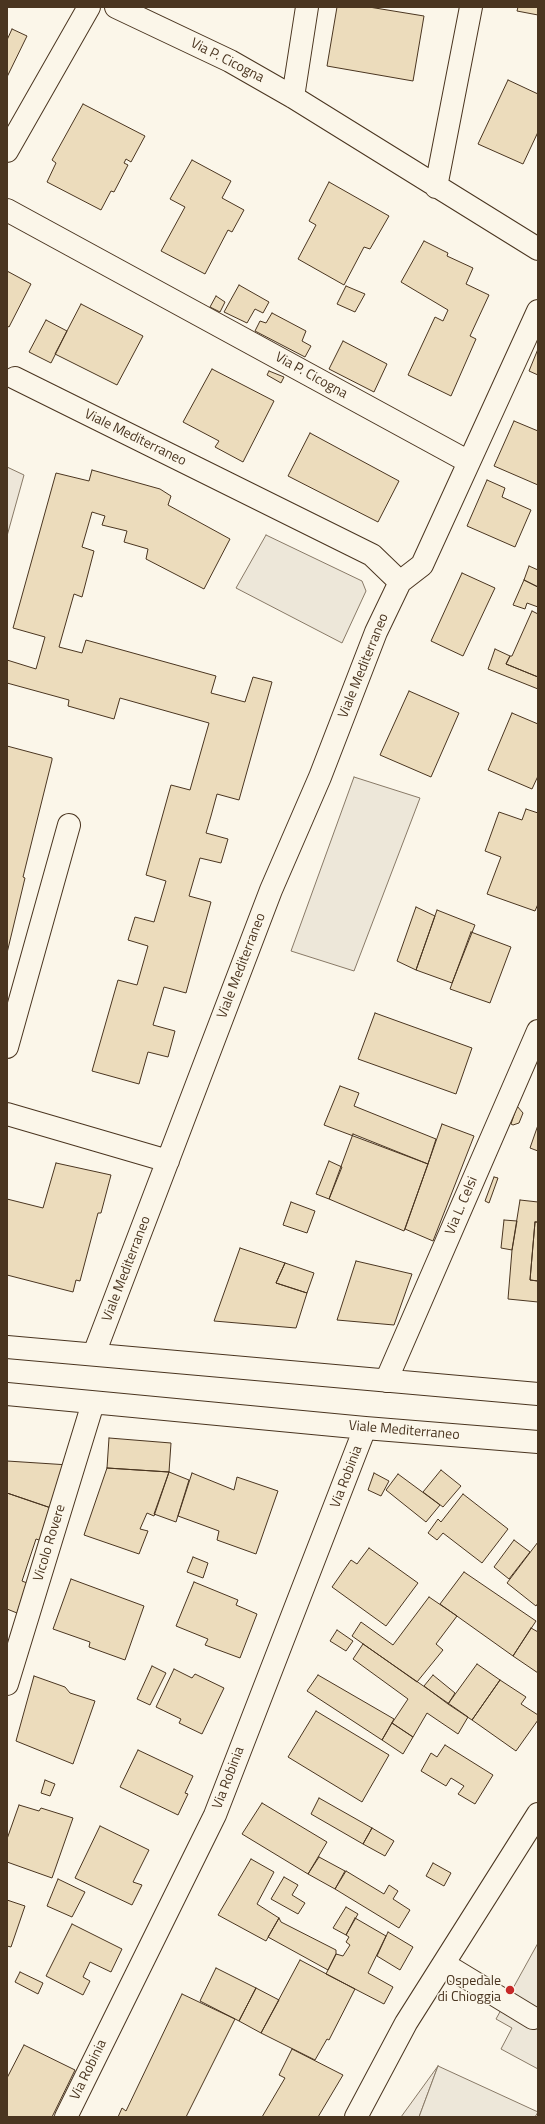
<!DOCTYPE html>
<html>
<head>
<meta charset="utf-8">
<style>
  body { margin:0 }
  #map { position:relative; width:545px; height:2124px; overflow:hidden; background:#fbf6e9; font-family:"Titillium Web",sans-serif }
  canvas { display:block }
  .frame { position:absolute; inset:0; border:8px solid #4a3520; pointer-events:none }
</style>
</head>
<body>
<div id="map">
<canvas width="545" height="2124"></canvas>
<div class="frame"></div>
</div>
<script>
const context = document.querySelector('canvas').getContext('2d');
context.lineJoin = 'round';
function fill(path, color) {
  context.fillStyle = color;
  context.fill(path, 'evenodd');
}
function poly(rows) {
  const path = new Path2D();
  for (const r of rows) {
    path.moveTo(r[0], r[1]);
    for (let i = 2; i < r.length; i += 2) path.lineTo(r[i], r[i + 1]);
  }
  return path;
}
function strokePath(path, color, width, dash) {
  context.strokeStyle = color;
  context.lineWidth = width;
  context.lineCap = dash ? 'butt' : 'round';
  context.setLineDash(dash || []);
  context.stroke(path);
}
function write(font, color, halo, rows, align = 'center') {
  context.font = font + ' "Titillium Web",sans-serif';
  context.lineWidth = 3;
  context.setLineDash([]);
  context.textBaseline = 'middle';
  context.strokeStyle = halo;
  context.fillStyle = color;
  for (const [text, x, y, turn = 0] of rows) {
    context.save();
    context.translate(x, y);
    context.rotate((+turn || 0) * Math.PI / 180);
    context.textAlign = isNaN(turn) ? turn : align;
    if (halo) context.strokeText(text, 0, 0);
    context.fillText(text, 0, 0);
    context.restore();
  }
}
const green = poly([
  [7,467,24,475,7,536,7,467],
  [438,2066,419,2117,401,2117,438,2066]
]);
const parking = poly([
  [266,535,362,581,366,591,342,643,236,588,266,535],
  [354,777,420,798,354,971,291,951,354,777],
  [538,1943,538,2069,501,2049,512,2028,496,2019,538,1943],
  [438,2066,538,2112,535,2117,419,2117,438,2066]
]);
const building = poly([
  [337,7,369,7,424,16,413,81,327,66,337,7],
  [518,7,538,7,538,15,517,11,518,7],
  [12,29,27,36,7,77,7,40,12,29],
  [508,80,538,94,538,132,523,164,478,144,508,80],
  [83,104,145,136,131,162,126,159,124,163,128,165,114,192,111,191,101,210,47,182,56,163,52,160,83,104],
  [192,160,231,181,222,198,244,210,232,232,228,230,205,274,161,251,185,207,170,199,192,160],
  [329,182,389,216,370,249,364,247,344,285,298,259,316,225,309,221,329,182],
  [424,241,448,253,447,256,473,268,466,284,489,295,470,336,476,339,451,396,408,375,435,317,443,321,448,310,401,282,424,241],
  [7,271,31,284,9,327,7,326,7,271],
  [239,285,269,302,263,313,255,309,247,323,224,312,239,285],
  [346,286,365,294,355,312,337,304,346,286],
  [216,296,225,302,220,312,210,307,216,296],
  [81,304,143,336,117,385,55,354,81,304],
  [272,313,306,331,302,341,311,346,305,357,255,331,260,321,266,323,272,313],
  [46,320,67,331,51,363,29,352,46,320],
  [343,341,387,364,374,392,329,369,343,341],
  [538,349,538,375,529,371,538,349],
  [212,369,274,401,243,462,215,447,219,441,183,422,212,369],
  [269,371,284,377,281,383,267,375,269,371],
  [514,421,538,431,538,485,494,466,514,421],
  [310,433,399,481,378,522,288,476,310,433],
  [92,470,160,489,171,496,168,505,230,539,204,589,146,559,148,549,124,542,127,531,102,525,105,516,92,512,82,547,94,551,82,597,74,594,59,647,82,653,86,640,216,676,211,693,245,702,253,677,272,682,239,800,217,794,211,816,206,833,228,839,221,863,200,858,189,896,211,902,186,993,164,987,153,1025,175,1031,168,1057,148,1052,139,1084,92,1071,118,980,137,985,148,946,128,940,135,917,154,922,166,881,146,875,171,785,190,790,209,723,120,698,114,719,68,706,69,700,7,683,7,660,36,669,45,637,13,628,56,473,89,481,92,470],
  [487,480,505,488,502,497,531,510,515,547,467,526,487,480],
  [529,566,538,570,538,587,524,580,529,566],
  [462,573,495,588,463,656,431,641,462,573],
  [524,580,538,587,538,607,527,603,525,609,513,605,524,580],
  [532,611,538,614,538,677,506,664,510,656,512,656,532,611],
  [495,649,510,656,506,664,538,677,538,689,488,669,495,649],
  [409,691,459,713,431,777,380,755,409,691],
  [512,713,538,724,538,776,532,789,488,770,512,713],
  [7,746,52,758,52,760,23,877,25,878,7,953,7,746],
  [526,809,538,813,538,904,535,911,487,894,501,857,485,851,499,812,522,820,526,809],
  [416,907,435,916,416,970,397,961,416,907],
  [437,910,475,925,452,983,416,970,437,910],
  [471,932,511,947,490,1003,450,989,471,932],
  [375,1013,472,1048,456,1094,358,1059,375,1013],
  [340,1086,359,1093,354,1106,436,1139,428,1164,324,1125,340,1086],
  [517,1106,523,1113,519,1123,513,1125,511,1124,517,1106],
  [442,1124,474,1136,433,1241,405,1229,442,1124],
  [538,1125,538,1151,530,1148,538,1125],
  [353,1134,428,1164,404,1231,329,1199,353,1134],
  [329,1161,342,1167,329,1199,316,1194,329,1161],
  [56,1163,111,1175,101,1213,98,1213,80,1281,76,1280,73,1292,7,1275,7,1199,43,1208,56,1163],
  [494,1177,498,1178,489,1203,485,1201,494,1177],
  [520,1200,538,1202,538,1222,535,1222,530,1280,538,1281,538,1302,508,1299,512,1250,520,1200],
  [291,1202,315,1211,307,1233,283,1225,291,1202],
  [504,1220,517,1221,512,1250,501,1248,504,1220],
  [535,1222,538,1222,538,1281,530,1280,535,1222],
  [240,1248,285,1263,276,1283,307,1293,296,1328,214,1321,240,1248],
  [356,1261,412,1274,394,1325,337,1320,356,1261],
  [285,1263,314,1273,307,1293,276,1283,285,1263],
  [109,1438,171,1443,169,1472,107,1468,109,1438],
  [7,1461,69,1465,54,1509,7,1493,7,1461],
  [107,1468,169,1472,154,1516,147,1513,140,1529,148,1531,139,1554,84,1535,107,1468],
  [441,1470,461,1486,443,1507,423,1492,441,1470],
  [169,1472,189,1480,176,1522,154,1514,169,1472],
  [192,1473,234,1490,237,1477,278,1491,256,1554,217,1540,219,1531,178,1516,192,1473],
  [374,1473,389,1481,381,1496,368,1490,374,1473],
  [398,1474,440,1505,426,1522,386,1490,398,1474],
  [7,1493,54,1509,42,1541,36,1539,22,1581,27,1583,17,1613,7,1609,7,1493],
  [463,1494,508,1529,482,1563,443,1533,437,1540,428,1533,438,1519,441,1522,463,1494],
  [514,1540,530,1552,509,1579,494,1567,514,1540],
  [538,1542,538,1603,536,1606,507,1583,538,1542],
  [369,1548,418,1583,386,1626,332,1587,351,1560,357,1564,369,1548],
  [193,1557,208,1563,203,1578,187,1572,193,1557],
  [464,1572,536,1621,513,1656,440,1604,464,1572],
  [71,1579,144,1606,125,1660,89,1647,90,1642,53,1629,71,1579],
  [194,1582,238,1600,236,1605,257,1614,240,1658,205,1645,208,1639,176,1626,194,1582],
  [429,1597,457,1616,436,1644,443,1650,417,1682,352,1636,361,1622,393,1645,429,1597],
  [531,1628,538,1632,538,1673,513,1656,531,1628],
  [337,1630,353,1641,346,1651,330,1641,337,1630],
  [363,1644,468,1717,458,1734,427,1713,413,1737,392,1723,408,1699,353,1659,363,1644],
  [477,1664,500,1680,472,1720,448,1704,477,1664],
  [152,1666,166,1673,150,1705,137,1699,152,1666],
  [174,1669,192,1678,195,1674,224,1688,202,1734,179,1723,181,1719,156,1707,174,1669],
  [318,1675,394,1719,382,1740,307,1691,318,1675],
  [433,1675,455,1693,448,1704,424,1686,433,1675],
  [34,1676,65,1687,70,1693,95,1701,73,1764,16,1741,34,1676],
  [500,1680,526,1697,521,1704,538,1715,538,1720,516,1751,472,1720,500,1680],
  [316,1711,389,1755,362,1802,288,1757,316,1711],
  [392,1723,413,1737,403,1754,382,1740,392,1723],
  [445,1745,493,1775,475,1804,458,1794,464,1786,451,1778,446,1786,421,1771,431,1753,437,1757,445,1745],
  [138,1750,193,1776,185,1793,188,1794,178,1815,120,1787,138,1750],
  [45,1780,55,1784,50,1796,41,1793,45,1780],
  [319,1798,372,1828,363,1844,311,1814,319,1798],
  [262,1803,327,1842,308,1874,242,1834,262,1803],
  [19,1805,39,1811,41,1808,73,1818,52,1878,7,1862,7,1839,19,1805],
  [100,1826,149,1850,133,1882,142,1885,132,1905,75,1878,100,1826],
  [372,1828,394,1841,385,1856,363,1844,372,1828],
  [319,1857,345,1871,335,1889,308,1874,319,1857],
  [251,1859,274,1872,257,1904,279,1918,266,1941,218,1915,251,1859],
  [433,1863,451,1873,444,1886,426,1876,433,1863],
  [346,1871,384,1894,389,1885,398,1891,393,1899,410,1910,399,1928,335,1889,346,1871],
  [284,1877,298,1885,292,1895,305,1903,298,1914,271,1899,284,1877],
  [58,1879,85,1892,72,1917,47,1906,58,1879],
  [7,1900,25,1906,11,1947,7,1946,7,1900],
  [346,1907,358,1914,346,1935,333,1928,346,1907],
  [279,1918,281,1922,336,1950,336,1954,328,1970,268,1937,279,1918],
  [355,1918,386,1936,368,1973,393,1987,384,2004,326,1974,336,1954,343,1956,350,1945,346,1942,349,1937,346,1935,355,1918],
  [72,1924,122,1949,111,1972,90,1962,83,1977,90,1981,83,1995,46,1976,72,1924],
  [388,1932,413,1947,400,1970,377,1956,388,1932],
  [300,1960,355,1989,329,2040,327,2039,315,2060,261,2033,300,1960],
  [216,1968,256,1988,239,2021,200,2001,216,1968],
  [20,1972,43,1983,38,1994,15,1982,20,1972],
  [256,1988,279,2000,261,2033,239,2021,256,1988],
  [182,1994,235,2019,186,2117,118,2117,122,2108,126,2111,182,1994],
  [24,2045,75,2070,52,2117,7,2117,7,2078,24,2045],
  [292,2049,343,2075,318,2117,262,2117,285,2078,279,2075,292,2049]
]);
const minor = poly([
  [116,7,230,61,293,97,538,249],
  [293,97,307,7],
  [7,151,89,7],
  [436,187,471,7],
  [7,210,469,462],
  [15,378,372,555,400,582],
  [7,1047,69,825],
  [7,1114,168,1161],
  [7,1347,538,1394],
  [94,1354,271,890,320,777,376,632,400,582,422,565,538,311],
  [386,1381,538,1031],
  [7,1394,365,1428,538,1442],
  [7,1684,93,1403],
  [444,1964,533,2018],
  [66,2117,215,1815,365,1428],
  [356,2117,406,2023,538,1814]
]);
const markers = [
  [510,1990,5,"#c62828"]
];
const streetNames = [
  ["Via P. Cicogna",227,61,27],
  ["Via P. Cicogna",311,376,29],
  ["Viale Mediterraneo",135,438,26],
  ["Viale Mediterraneo",364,666,-68],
  ["Viale Mediterraneo",242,966,-69],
  ["Via L. Celsi",462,1206,-67],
  ["Viale Mediterraneo",127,1269,-69],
  ["Viale Mediterraneo",404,1431,5],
  ["Via Robinia",347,1477,-69],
  ["Vicolo Rovere",50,1543,-73],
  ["Via Robinia",229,1778,-69],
  ["Via Robinia",89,2070,-64]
];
const poiNames = [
  ["Ospedale",501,1982],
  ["di Chioggia",501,1998]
];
fill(green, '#ede6d9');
strokePath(green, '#887966', 1);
fill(parking, '#ede7d9');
strokePath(parking, '#887966', 1);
fill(building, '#ecdcbc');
strokePath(building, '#4a3520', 1);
strokePath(minor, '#4a3520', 24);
strokePath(minor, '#fbf6e9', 22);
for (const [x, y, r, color] of markers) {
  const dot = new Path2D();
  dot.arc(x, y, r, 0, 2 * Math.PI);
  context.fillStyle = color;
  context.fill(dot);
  strokePath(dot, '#fbf6e9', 1.5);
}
write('14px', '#4a3520', '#fbf6e9', streetNames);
write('14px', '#4a3520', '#fbf6e9', poiNames, 'right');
</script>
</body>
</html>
